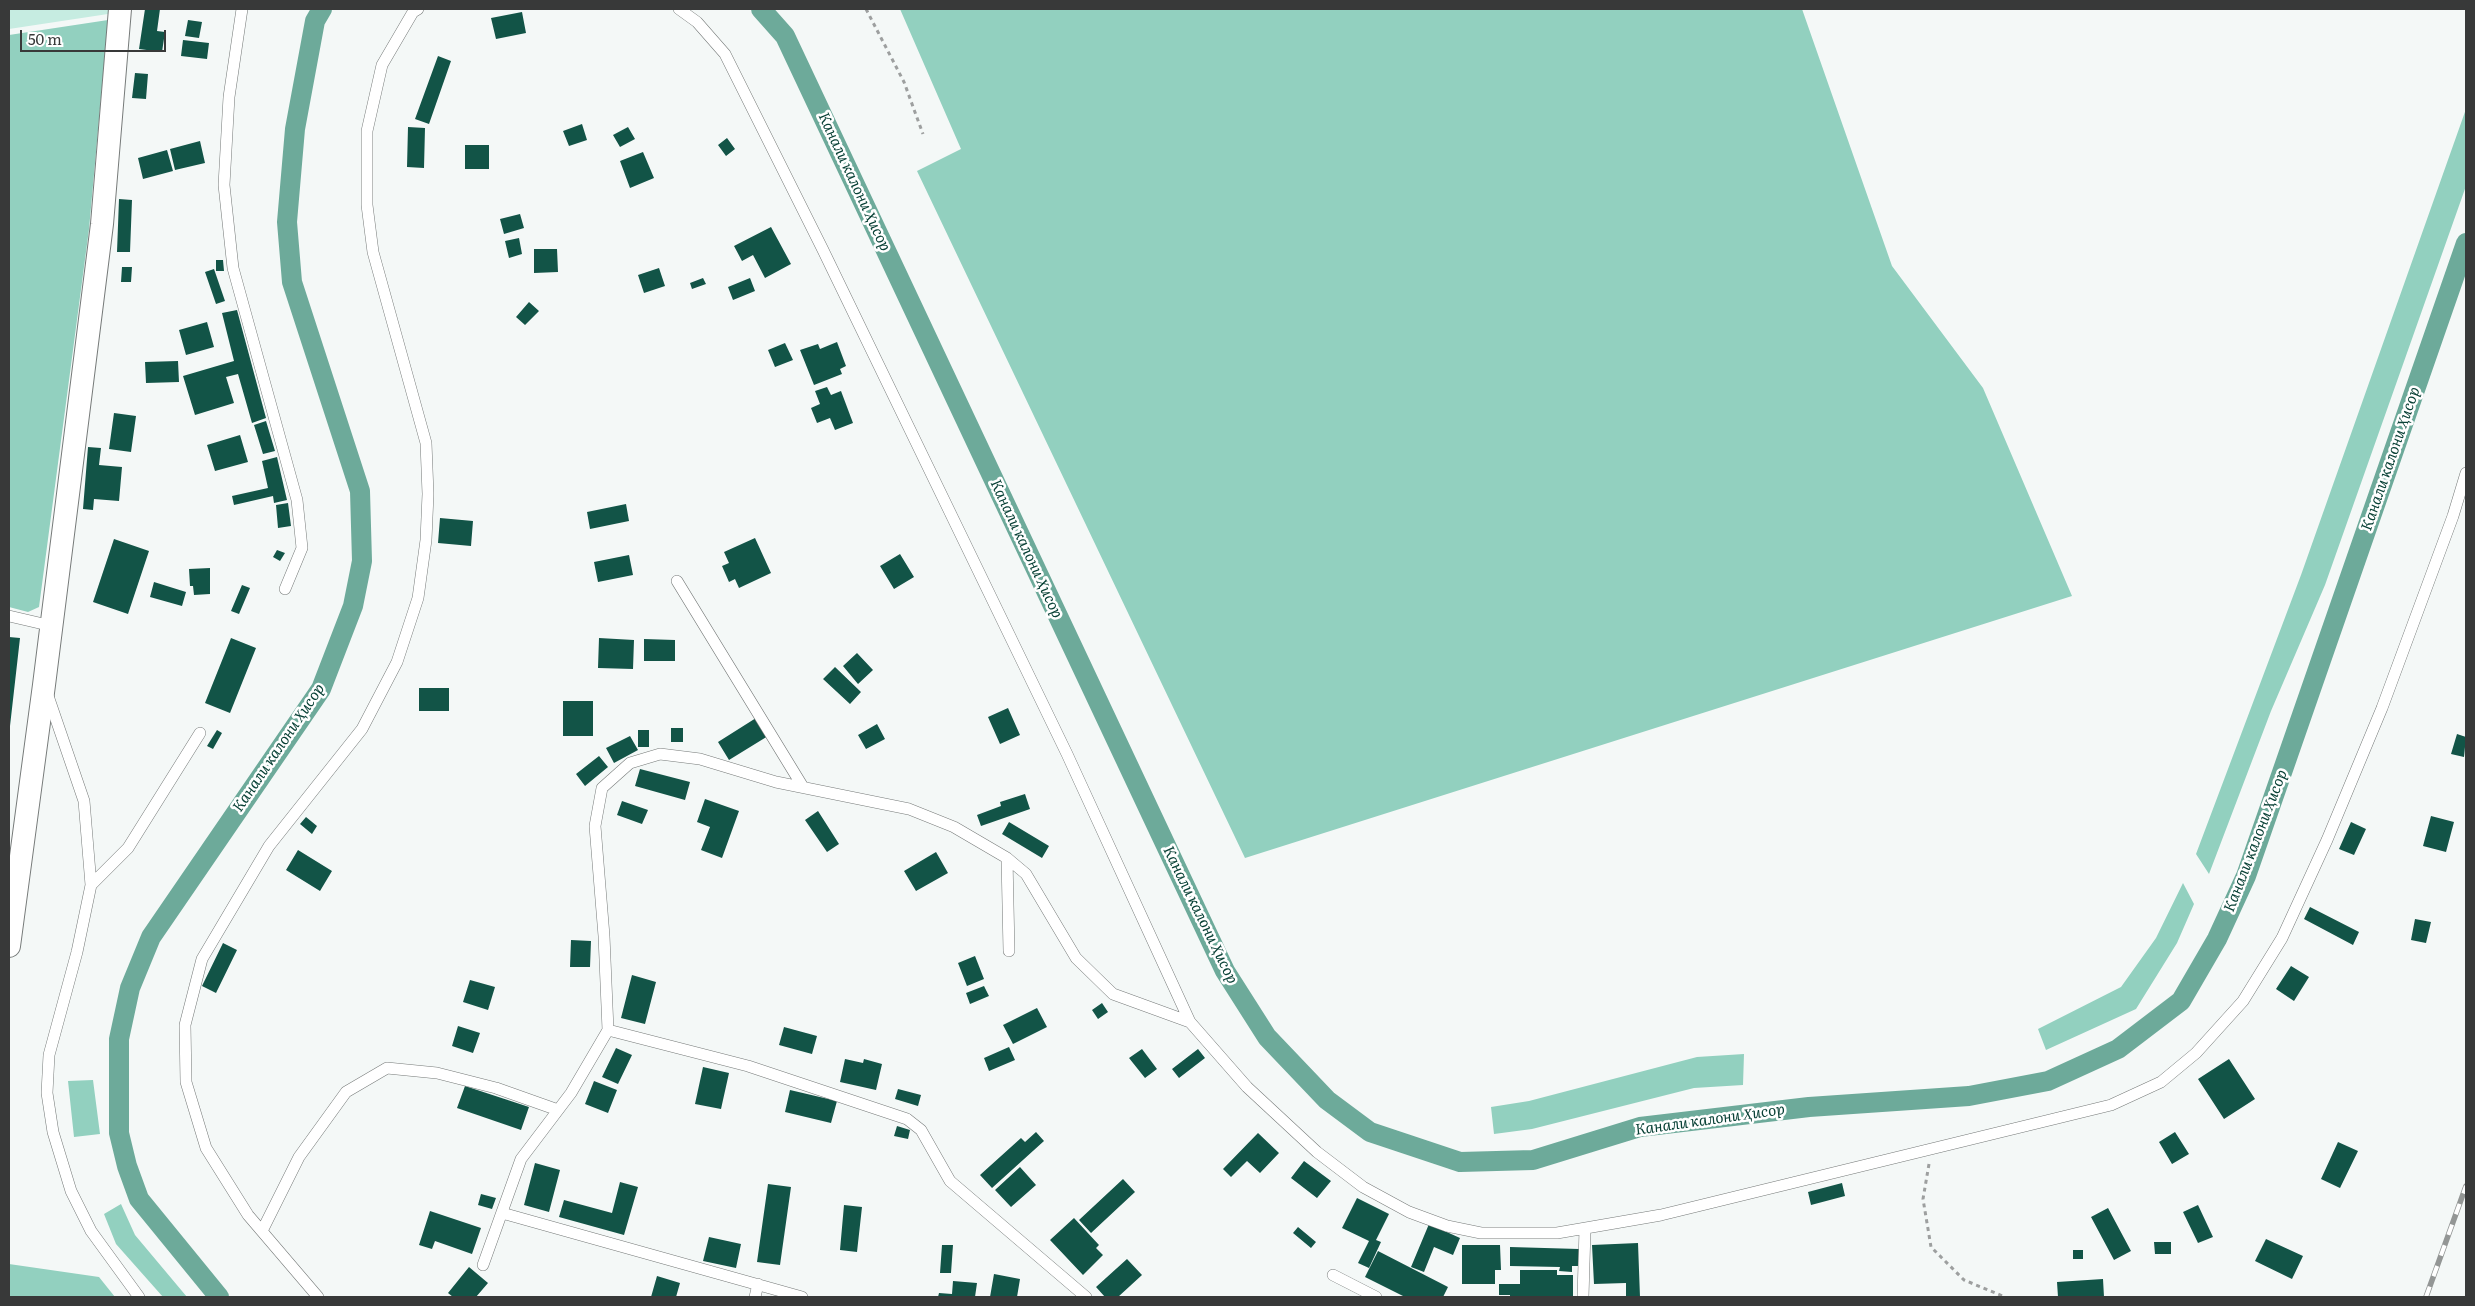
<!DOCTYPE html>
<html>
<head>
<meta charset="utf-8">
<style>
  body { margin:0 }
  #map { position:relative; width:2475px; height:1306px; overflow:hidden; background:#f4f8f7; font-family:Literata,serif }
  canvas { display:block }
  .frame { position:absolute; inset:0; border:10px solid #383939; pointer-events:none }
  .scale { position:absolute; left:20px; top:30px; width:146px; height:22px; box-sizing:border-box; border:2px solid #383939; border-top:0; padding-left:6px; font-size:15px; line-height:18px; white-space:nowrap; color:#383939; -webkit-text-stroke:4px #fff; paint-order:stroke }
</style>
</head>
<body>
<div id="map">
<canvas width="2475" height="1306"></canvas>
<div class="frame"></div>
<div class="scale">50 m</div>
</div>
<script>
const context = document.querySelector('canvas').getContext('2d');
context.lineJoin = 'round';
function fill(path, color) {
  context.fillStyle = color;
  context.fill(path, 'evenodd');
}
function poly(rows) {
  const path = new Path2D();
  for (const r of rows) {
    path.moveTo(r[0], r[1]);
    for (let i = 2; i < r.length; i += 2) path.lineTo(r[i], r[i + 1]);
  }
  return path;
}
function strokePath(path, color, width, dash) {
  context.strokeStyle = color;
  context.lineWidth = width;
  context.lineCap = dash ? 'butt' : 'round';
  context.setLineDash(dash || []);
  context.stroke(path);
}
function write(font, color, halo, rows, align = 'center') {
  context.font = font + ' Literata,serif';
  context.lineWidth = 5;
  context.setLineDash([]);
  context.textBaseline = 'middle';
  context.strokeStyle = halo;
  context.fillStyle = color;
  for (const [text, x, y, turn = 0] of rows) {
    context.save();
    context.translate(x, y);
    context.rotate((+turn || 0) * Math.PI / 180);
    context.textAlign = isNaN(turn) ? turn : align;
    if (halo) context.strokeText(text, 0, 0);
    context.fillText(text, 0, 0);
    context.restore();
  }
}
const green = poly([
  [9,9,108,9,108,14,9,29]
]);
const forest = poly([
  [900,9,1802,9,1892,266,1983,388,2072,596,1245,858,917,171,961,149],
  [108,20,89,229,39,607,28,612,9,607,9,35],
  [2466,109,2466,186,2325,585,2271,711,2209,874,2196,854,2301,575],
  [2183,883,2194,904,2177,943,2136,1009,2046,1050,2038,1029,2121,987,2156,938],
  [1744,1054,1743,1085,1694,1088,1532,1129,1494,1134,1491,1107,1529,1101,1697,1057],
  [93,1080,100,1134,74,1137,68,1081],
  [121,1204,135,1235,187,1297,163,1297,116,1244,104,1214],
  [9,1264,99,1277,115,1297,9,1297]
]);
const canal = poly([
  [761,9,785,36,1225,971,1267,1037,1327,1100,1370,1132,1460,1162,1533,1160,1640,1127,1809,1107,1969,1096,2048,1081,2118,1049,2181,1001,2217,939,2246,876,2466,243],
  [219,1297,139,1199,127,1166,119,1133,119,1039,130,988,151,937,321,689,353,606,362,561,360,491,292,282,287,222,295,129,315,21,322,9]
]);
const building = poly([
  [145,9,160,9,157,31,165,32,162,52,139,49],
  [522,12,526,33,496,39,491,18],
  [188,20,202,22,199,38,185,36],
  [183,40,209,43,207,59,181,56],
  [438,56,451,61,429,124,415,119],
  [135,73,148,74,146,99,132,98],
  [582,124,587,140,569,146,563,131],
  [408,127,425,128,424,168,407,167],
  [628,127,635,139,620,147,613,135],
  [727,138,735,149,726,156,718,145],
  [200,141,205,163,175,170,170,149],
  [465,145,489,145,489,169,465,169],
  [167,150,173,171,143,179,138,158],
  [643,152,654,178,630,188,620,161],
  [119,199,132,200,130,252,117,252],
  [520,214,524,228,504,234,500,219],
  [771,227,791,264,765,278,753,255,742,261,734,246],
  [519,238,522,254,509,258,505,241],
  [534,249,557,249,558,272,534,273],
  [216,260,223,260,224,271,216,271],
  [122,267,132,267,131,282,121,282],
  [659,268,665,286,644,293,638,275],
  [214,269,225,301,216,304,205,272],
  [703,278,706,284,692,289,690,283],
  [750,278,755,291,733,300,728,287],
  [529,302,539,311,525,325,516,317],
  [237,310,266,418,252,423,238,374,226,377,234,403,195,415,183,376,234,361,222,313],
  [207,322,214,347,186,355,179,330],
  [837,342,846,366,840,369,842,374,814,385,800,350,818,344,820,349],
  [785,343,793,360,775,367,768,350],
  [178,361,179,382,146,383,145,362],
  [827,387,831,395,841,391,853,423,835,430,830,418,817,423,811,408,820,404,815,391],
  [114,413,136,416,131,452,109,449],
  [266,421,275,451,263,454,254,425],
  [240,435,248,462,215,471,207,445],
  [88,447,101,448,99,465,122,467,119,501,94,499,93,510,83,509],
  [277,457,287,500,274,503,273,496,234,505,232,496,268,488,262,461],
  [288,503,291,526,278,528,276,505],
  [626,504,629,521,590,529,587,512],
  [440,518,473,521,471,546,438,543],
  [755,538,771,573,739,588,735,579,729,582,722,566,729,563,724,552],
  [114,539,149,551,128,614,93,602],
  [277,550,285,553,280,561,273,557],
  [900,554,914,577,894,589,880,566],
  [629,555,633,575,598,582,594,562],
  [210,568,210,594,194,595,193,586,190,586,189,569],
  [154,582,186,592,182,606,150,597],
  [242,585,250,588,239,614,231,611],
  [9,637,20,638,10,726,9,726],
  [231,638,256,648,230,713,205,703],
  [599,638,634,640,633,669,598,668],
  [644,639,675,640,675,661,644,661],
  [857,653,873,670,858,684,843,666],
  [835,667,861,692,850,704,823,679],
  [419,688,449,688,449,711,419,711],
  [563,701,593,701,593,736,563,736],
  [1008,708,1020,735,1000,744,988,717],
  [756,718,768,736,729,760,718,742],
  [877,724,885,739,866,749,858,735],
  [671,728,683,728,683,742,671,742],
  [217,730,222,733,213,749,207,746],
  [638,730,649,730,649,747,638,747],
  [2457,734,2466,737,2464,757,2451,754],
  [630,736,638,750,614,763,606,748],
  [599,756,608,767,585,786,576,774],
  [640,769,690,782,685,800,635,786],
  [1025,794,1030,809,981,826,977,815,1001,806,1000,802],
  [705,799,739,811,722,858,701,850,710,827,697,822],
  [622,801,648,810,642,824,617,815],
  [818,811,839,844,827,852,805,820],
  [2431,816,2454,822,2446,852,2423,846],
  [306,817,317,826,312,834,300,824],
  [1009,822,1049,846,1042,858,1002,834],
  [2351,822,2366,829,2354,855,2339,849],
  [298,850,332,871,320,891,286,870],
  [936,852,948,873,916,891,904,871],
  [2310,907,2359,932,2353,945,2304,919],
  [2415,919,2431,922,2426,943,2411,940],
  [571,940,591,941,590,967,570,967],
  [223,943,237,950,216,993,202,986],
  [975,956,984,979,967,986,958,963],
  [2291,966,2309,977,2294,1001,2276,989],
  [632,975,656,982,645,1024,621,1018],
  [470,980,495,987,488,1010,463,1002],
  [984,986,989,996,970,1004,966,993],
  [1102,1003,1108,1012,1098,1019,1092,1010],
  [1037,1008,1047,1027,1013,1044,1003,1025],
  [458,1026,480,1033,473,1053,452,1046],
  [784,1027,817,1036,812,1054,779,1045],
  [1009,1047,1015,1060,989,1071,984,1058],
  [616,1048,632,1055,618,1084,602,1077],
  [1142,1049,1157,1069,1145,1078,1129,1058],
  [1198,1049,1205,1058,1179,1078,1172,1069],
  [845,1059,863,1063,864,1059,882,1064,876,1090,840,1082],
  [2229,1059,2255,1099,2224,1119,2198,1079],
  [703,1067,729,1073,721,1109,695,1104],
  [594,1081,617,1090,608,1113,585,1104],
  [465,1086,529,1107,521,1130,457,1108],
  [898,1089,921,1095,918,1106,895,1099],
  [790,1090,837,1101,831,1123,785,1112],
  [897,1126,910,1130,908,1139,894,1136],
  [1036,1132,1044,1141,992,1188,980,1175,1021,1138,1025,1142],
  [2175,1132,2189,1154,2172,1164,2159,1142],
  [1258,1133,1279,1153,1260,1173,1247,1161,1231,1177,1223,1169],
  [2338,1142,2358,1151,2340,1188,2321,1179],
  [1304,1161,1331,1181,1317,1198,1291,1178],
  [535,1163,560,1170,549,1212,524,1205],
  [1020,1167,1036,1185,1011,1207,995,1190],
  [1123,1179,1135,1192,1091,1233,1079,1220],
  [620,1182,638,1187,624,1235,559,1217,564,1200,612,1213],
  [1842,1183,1845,1196,1811,1205,1808,1192],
  [768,1184,791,1187,780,1265,757,1262],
  [481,1194,496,1198,492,1209,478,1205],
  [1357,1198,1389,1214,1376,1240,1381,1242,1369,1268,1358,1263,1369,1241,1342,1228],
  [844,1205,862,1207,857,1252,840,1250],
  [2198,1205,2213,1237,2198,1243,2183,1212],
  [2108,1208,2131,1251,2114,1260,2091,1217],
  [430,1211,481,1228,472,1254,435,1241,432,1249,419,1245],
  [1074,1218,1099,1245,1096,1248,1103,1255,1083,1275,1050,1240],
  [1429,1224,1460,1238,1453,1255,1434,1247,1424,1272,1411,1267],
  [1298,1227,1316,1242,1311,1248,1293,1233],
  [709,1237,741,1244,736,1268,703,1261],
  [2266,1239,2303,1256,2292,1279,2255,1261],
  [2154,1242,2171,1242,2171,1254,2155,1254],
  [1638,1243,1640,1297,1626,1297,1626,1283,1594,1284,1592,1245],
  [942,1245,953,1245,951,1273,940,1273],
  [1462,1245,1500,1245,1501,1270,1495,1270,1495,1284,1462,1284],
  [1510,1247,1579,1249,1579,1266,1572,1266,1572,1272,1559,1271,1560,1267,1510,1266],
  [2073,1250,2083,1250,2083,1259,2073,1259],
  [1378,1251,1448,1287,1443,1297,1405,1297,1365,1277],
  [1127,1259,1142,1275,1118,1297,1105,1297,1096,1287],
  [469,1267,488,1283,476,1297,453,1297,448,1293],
  [1520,1270,1557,1270,1557,1275,1573,1275,1573,1297,1510,1297,1510,1295,1499,1295,1499,1284,1520,1284],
  [994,1274,1020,1279,1017,1297,990,1297],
  [657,1276,680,1283,676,1297,651,1297],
  [2103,1279,2104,1297,2058,1297,2057,1282],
  [953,1281,977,1283,975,1297,938,1297,939,1293,952,1294]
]);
const path = poly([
  [866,9,904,82,923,134],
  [1929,1164,1923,1199,1931,1247,1964,1280,2005,1297]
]);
const service = poly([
  [242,9,229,97,224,185,233,268,297,500,302,548,285,589],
  [679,9,697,22,725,54,823,250,1067,754,1190,1022,1247,1087,1317,1152,1363,1187,1409,1212,1447,1226,1481,1233,1557,1233,1661,1215,2111,1105,2161,1082,2196,1053,2243,1001,2282,938,2327,840,2382,708,2453,516,2466,473],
  [677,581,803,787],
  [9,616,52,626],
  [47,693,84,801,91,885,77,952,49,1055,47,1093,53,1132,71,1191,91,1231,139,1297],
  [1007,858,1009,951],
  [91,885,128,848,200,733],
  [608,1030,604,936,595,826,602,788,630,763,660,754,700,759,776,782,909,809,954,827,1007,858,1026,874,1076,958,1113,994,1190,1022],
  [502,1213,802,1297],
  [262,1231,299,1157,346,1092,387,1068,437,1073,496,1088,558,1110],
  [483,1265,521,1159,571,1093,608,1030,748,1066,907,1119,921,1130,950,1181,1086,1297],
  [1333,1275,1376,1297],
  [318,1297,248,1215,206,1148,186,1082,185,1025,202,959,269,846,362,729,397,662,418,598,426,540,428,494,426,443,373,252,367,205,367,131,382,65,413,12,418,9],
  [755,1297,758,1284],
  [1583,1297,1585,1229]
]);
const minor = poly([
  [9,946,44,685,102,224,120,9]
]);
const rail = poly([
  [2426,1297,2466,1186]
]);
const waterNames = [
  ["Канали калони Ҳисор",854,182,65],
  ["Канали калони Ҳисор",2391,459,-71],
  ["Канали калони Ҳисор",1026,549,65],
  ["Канали калони Ҳисор",279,748,-56],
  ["Канали калони Ҳисор",2256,841,-69],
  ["Канали калони Ҳисор",1200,915,64],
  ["Канали калони Ҳисор",1710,1120,-8]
];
fill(green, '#c6ece1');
fill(forest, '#92d0bf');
strokePath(canal, '#6daa9a', 20);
fill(building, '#125447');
strokePath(service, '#767a79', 12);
strokePath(minor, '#767a79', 24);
strokePath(path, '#9d9f9f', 3, [4, 4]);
strokePath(service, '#fff', 11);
strokePath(minor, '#fff', 22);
strokePath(rail, '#939695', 5.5);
strokePath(rail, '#fff', 4, [11]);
write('italic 15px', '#094136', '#fff', waterNames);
</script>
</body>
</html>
